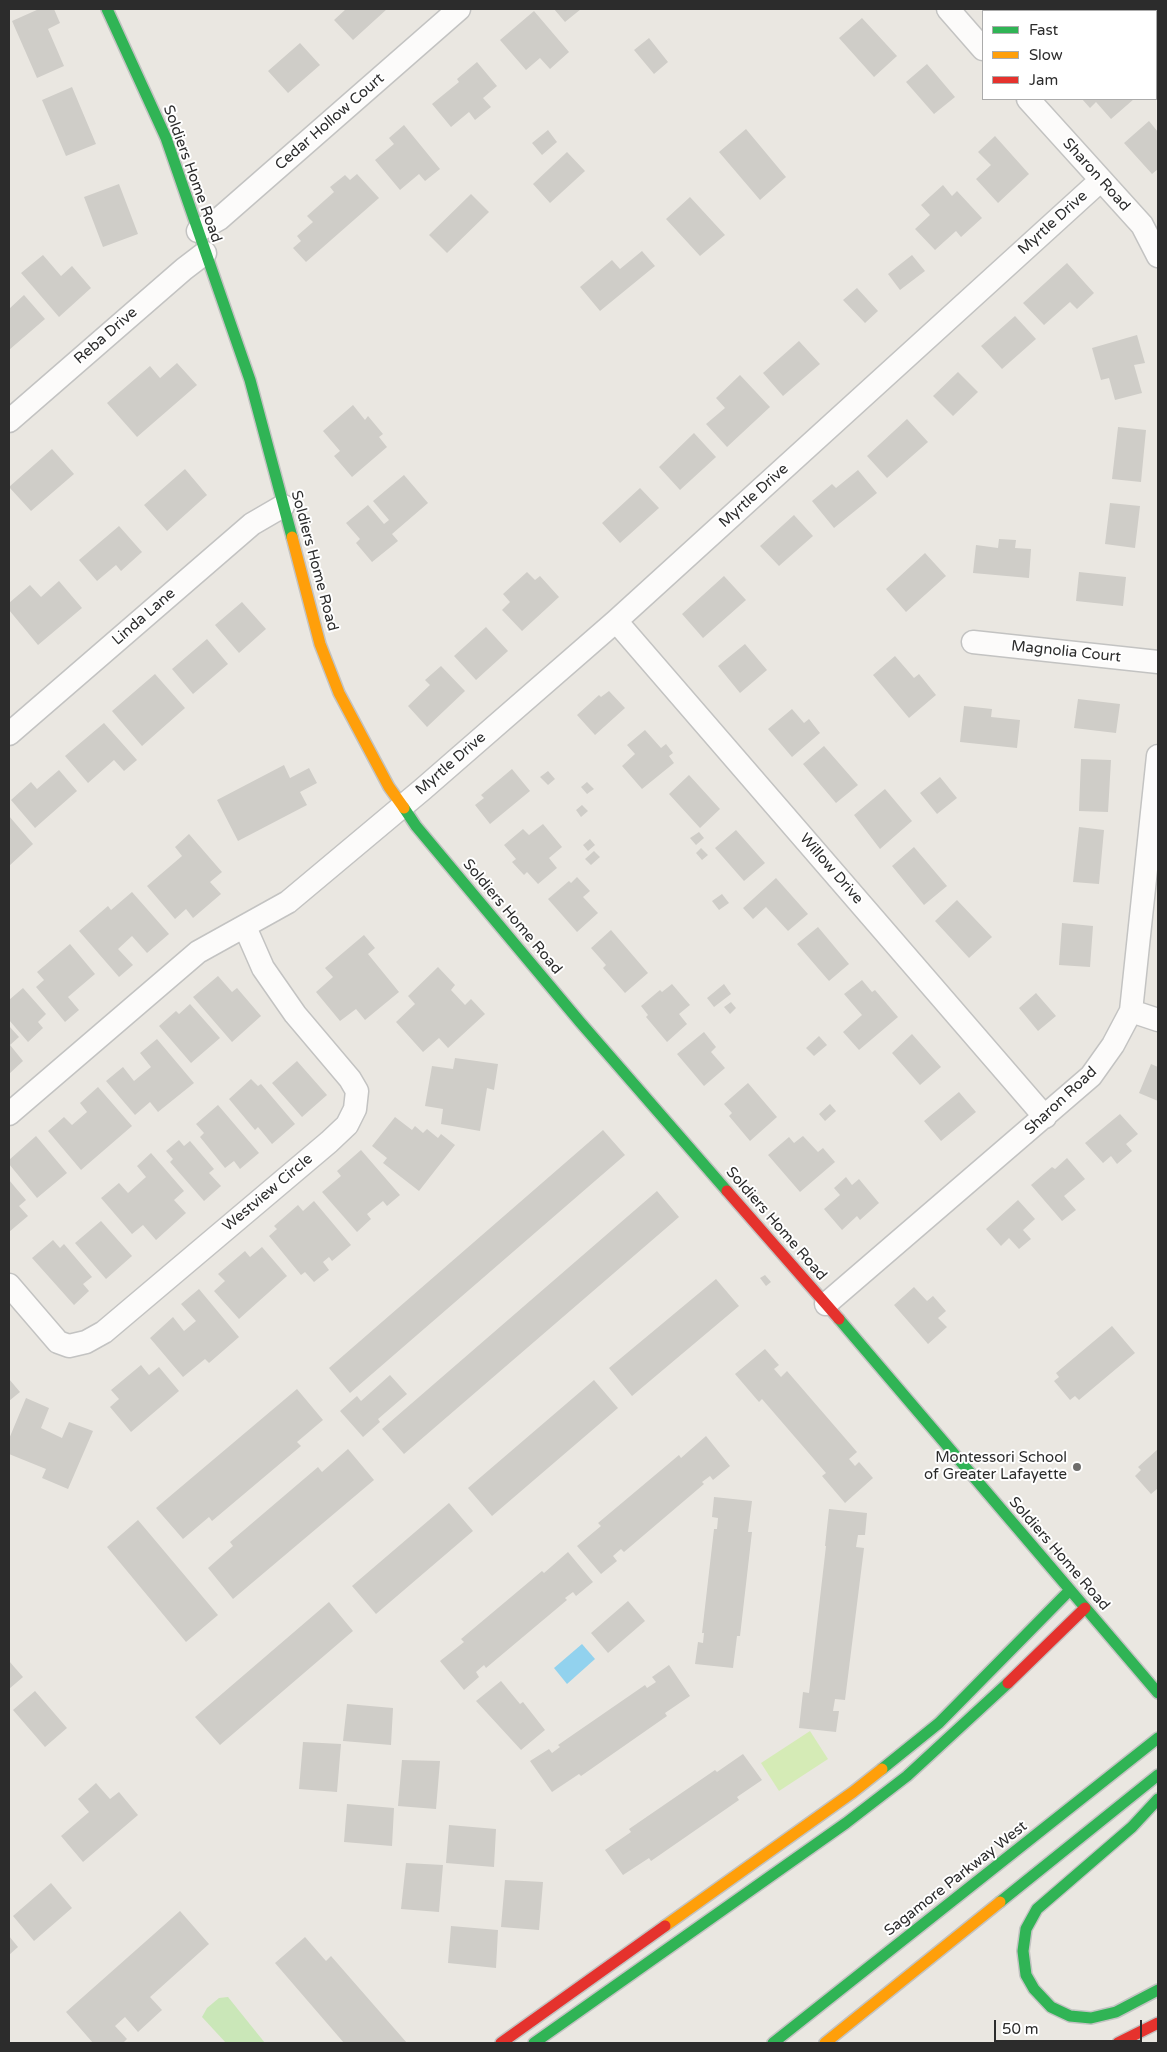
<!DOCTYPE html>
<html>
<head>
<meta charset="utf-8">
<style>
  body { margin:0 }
  #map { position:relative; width:1167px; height:2052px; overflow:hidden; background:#eae7e1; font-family:"Varela Round",sans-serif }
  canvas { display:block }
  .frame { position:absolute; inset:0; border:10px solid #2c2c2c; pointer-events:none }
  .legend { position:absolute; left:982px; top:10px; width:175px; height:90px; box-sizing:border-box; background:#fff; border:1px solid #ababab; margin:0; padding:6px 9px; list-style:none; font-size:15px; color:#2c2c2c }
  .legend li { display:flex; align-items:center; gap:10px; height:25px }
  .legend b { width:25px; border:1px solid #ababab }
  .scale { position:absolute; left:994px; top:2020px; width:148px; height:22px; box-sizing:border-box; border:2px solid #2c2c2c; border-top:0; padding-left:6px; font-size:15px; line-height:18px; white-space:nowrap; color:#2c2c2c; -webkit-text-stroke:4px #fff; paint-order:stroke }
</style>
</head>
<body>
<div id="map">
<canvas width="1167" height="2052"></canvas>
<div class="frame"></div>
<ul class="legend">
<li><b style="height:6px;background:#30b455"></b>Fast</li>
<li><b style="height:6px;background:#ff9f0a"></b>Slow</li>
<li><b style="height:6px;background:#e5322d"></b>Jam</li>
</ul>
<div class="scale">50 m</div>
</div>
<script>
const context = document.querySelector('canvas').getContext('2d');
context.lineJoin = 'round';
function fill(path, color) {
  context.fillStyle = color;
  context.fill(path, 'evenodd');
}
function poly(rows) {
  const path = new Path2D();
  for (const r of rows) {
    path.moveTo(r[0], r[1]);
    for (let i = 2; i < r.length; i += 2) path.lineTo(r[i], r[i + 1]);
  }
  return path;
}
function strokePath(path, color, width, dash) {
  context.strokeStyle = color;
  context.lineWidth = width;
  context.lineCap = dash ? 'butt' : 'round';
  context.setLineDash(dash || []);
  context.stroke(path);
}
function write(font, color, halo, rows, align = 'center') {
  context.font = font + ' "Varela Round",sans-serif';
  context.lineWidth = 4;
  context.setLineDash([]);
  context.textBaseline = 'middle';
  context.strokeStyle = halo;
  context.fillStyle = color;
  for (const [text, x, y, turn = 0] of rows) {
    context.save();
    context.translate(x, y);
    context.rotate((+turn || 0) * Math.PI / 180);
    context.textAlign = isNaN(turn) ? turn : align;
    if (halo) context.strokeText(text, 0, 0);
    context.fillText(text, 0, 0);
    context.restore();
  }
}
const green = poly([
  [228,1997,265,2043,226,2043,202,2017,207,2008,219,1998]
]);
const pitch = poly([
  [810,1731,828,1759,779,1791,761,1763]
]);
const water = poly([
  [582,1644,595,1659,567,1684,554,1668]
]);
const building = poly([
  [39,9,54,9,60,23,48,29,64,66,37,78,12,21],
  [346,9,387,9,353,40,334,20],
  [554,9,581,9,565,22],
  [534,11,569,52,550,69,540,58,526,70,500,40],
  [862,18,897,56,874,77,839,38],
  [649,38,668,62,654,74,634,50],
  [300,43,320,65,288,93,268,71],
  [477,62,497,86,483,98,491,107,475,120,469,112,451,127,432,104,459,82,457,79],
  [927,64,955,97,934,114,906,82],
  [72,87,96,144,66,156,42,100],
  [1082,99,1134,99,1111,119,1096,102,1090,108],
  [1149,121,1158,132,1158,169,1152,174,1124,143],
  [404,125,440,169,425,181,419,174,400,190,375,160,394,144,389,138],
  [746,129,786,177,760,200,719,152],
  [548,130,557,142,542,155,532,143],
  [995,136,1029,174,998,203,976,179,991,165,978,152],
  [567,152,585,171,550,203,533,184],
  [357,174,379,198,306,262,293,248,301,241,297,236,313,222,307,216,334,192,330,187,345,175,350,180],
  [119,184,138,234,103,247,84,197],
  [943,185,952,196,957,191,982,218,961,237,956,231,935,250,915,229,930,215,921,205],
  [471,194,489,212,447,253,429,235],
  [690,197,725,235,700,256,666,219],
  [642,251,655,266,600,311,580,287,612,260,620,269],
  [43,255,61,276,72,266,91,288,59,317,21,273],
  [912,255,925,271,900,290,888,274],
  [1067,263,1094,293,1077,309,1070,302,1044,325,1023,303],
  [857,288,878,311,865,323,843,300],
  [24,295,45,319,9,350,9,309],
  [1015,316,1036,339,1002,369,981,346],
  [1137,335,1145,363,1134,365,1142,393,1115,400,1109,378,1101,380,1092,348],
  [799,341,820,364,783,396,763,373],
  [177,363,197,385,137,437,107,403,150,366,160,378],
  [958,372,978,392,953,416,933,396],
  [740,375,770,407,727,447,706,424,725,408,716,398],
  [353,405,365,420,368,416,383,434,379,437,387,447,352,477,334,456,340,451,323,431],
  [907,419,928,442,887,478,867,456],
  [1118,427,1146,430,1141,482,1112,479],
  [694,433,716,457,680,490,659,467],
  [52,449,74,474,31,511,9,487],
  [185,469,207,495,167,531,144,505],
  [858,470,877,493,834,528,812,501,832,484,836,488],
  [404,475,428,503,392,534,398,541,372,562,356,543,360,539,346,523,368,505,384,524,389,520,373,501],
  [640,488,659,508,620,543,602,523],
  [1110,503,1140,506,1135,548,1105,544],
  [794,515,813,536,779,566,760,546],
  [119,526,142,552,121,571,116,565,97,581,79,560],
  [999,539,1016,540,1015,548,1031,549,1029,578,973,573,976,545,998,548],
  [925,553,946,576,906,612,886,589],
  [527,572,535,580,540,576,559,597,522,631,502,610,510,602,503,594],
  [1079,572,1126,577,1123,606,1076,601],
  [724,576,746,600,703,638,682,614],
  [59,581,82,608,38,645,9,610,9,603,30,585,41,597],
  [242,602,266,629,239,653,215,625],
  [486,627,508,651,476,680,454,656],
  [207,639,228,664,193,694,172,669],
  [745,644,767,670,740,693,718,666],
  [895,656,914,678,919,674,936,695,909,718,873,675],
  [441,666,465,691,427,727,408,706,430,685,425,680],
  [155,674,185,708,142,746,112,711],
  [609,691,625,708,595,735,577,715,599,695,601,697],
  [1078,699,1120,704,1116,733,1074,728],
  [964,706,992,709,991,717,1020,720,1017,748,960,742],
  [792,709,804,723,809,719,820,733,792,757,768,729],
  [104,723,137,760,124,771,114,760,88,783,65,756],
  [645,730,661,748,666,744,673,753,669,756,674,763,642,789,622,766,635,754,627,745],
  [824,746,858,785,836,803,803,764],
  [1081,759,1111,760,1108,812,1079,811],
  [284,765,290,778,309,768,317,783,300,792,307,805,238,841,217,800],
  [512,769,530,791,490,824,475,805,484,798,481,795],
  [59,770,77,791,35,828,11,800,31,782,37,789],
  [548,771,555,779,548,785,540,777],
  [689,775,720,809,700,828,669,794],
  [940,777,957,798,937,814,920,793],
  [587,782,594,789,587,794,581,787],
  [885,789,912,821,880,849,854,815],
  [582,805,588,811,581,817,576,810],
  [9,816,33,844,9,866],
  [543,824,562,847,549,858,557,868,538,884,527,872,524,875,512,862,516,859,504,845,523,829,529,835],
  [1079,827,1104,830,1099,884,1073,882],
  [736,830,765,863,744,881,715,848],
  [699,832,704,838,696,845,690,838],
  [189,834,222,872,210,882,221,894,193,918,186,909,175,919,147,886,182,856,175,847],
  [590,839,595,845,588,851,583,845],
  [914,847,947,886,924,905,892,866],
  [701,848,708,855,702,860,696,853],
  [594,851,600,857,591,865,585,859],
  [577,877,590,891,583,897,598,913,577,932,548,899,569,881,571,883],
  [776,878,808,914,788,931,766,907,753,919,743,908],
  [132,892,169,934,147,953,132,936,118,949,133,965,119,977,79,931,108,906,111,910],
  [722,894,729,903,719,910,712,901],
  [957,900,992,937,969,958,935,921],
  [1062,923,1093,926,1090,967,1059,965],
  [818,927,849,964,829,981,797,944],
  [611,930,648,973,625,993,603,968,606,965,591,948],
  [364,935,375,948,368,954,399,992,365,1020,356,1009,340,1021,316,992,333,977,325,968],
  [70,944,95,974,68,997,79,1010,65,1022,36,987,44,980,37,972],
  [438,967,455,985,451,990,465,1005,471,999,485,1014,448,1048,439,1038,423,1052,396,1022,415,1004,408,996],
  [218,976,232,992,237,988,261,1016,232,1042,193,997],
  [862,980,872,992,875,990,898,1017,859,1050,843,1032,862,1015,844,994],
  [672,984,690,1005,679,1014,687,1024,667,1042,646,1017,648,1015,641,1006,660,990,662,992],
  [724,984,731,994,714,1007,707,998],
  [23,988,46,1014,38,1022,43,1028,28,1042,9,1020,9,1000],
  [1036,993,1056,1016,1038,1031,1019,1008],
  [731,1002,736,1008,730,1014,724,1007],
  [190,1004,220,1038,191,1063,159,1026,176,1011,179,1014],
  [9,1026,19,1037,10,1045,23,1061,9,1074],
  [704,1032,716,1047,711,1052,725,1068,704,1086,677,1054],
  [912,1034,941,1067,920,1085,892,1053],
  [819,1036,827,1045,814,1056,806,1048],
  [157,1039,194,1083,158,1112,150,1102,135,1115,106,1081,123,1067,134,1081,151,1067,140,1053],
  [455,1058,498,1064,494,1090,487,1088,480,1131,441,1124,443,1109,425,1106,432,1066,453,1069],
  [297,1061,327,1095,302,1117,272,1083],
  [1151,1064,1158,1067,1158,1101,1139,1093],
  [251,1079,258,1086,261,1084,295,1124,272,1144,258,1127,255,1130,229,1099],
  [748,1083,777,1117,750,1141,729,1116,732,1113,724,1104],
  [98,1087,132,1126,81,1170,48,1131,64,1117,72,1125,87,1112,80,1103],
  [959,1092,976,1112,941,1141,924,1121],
  [830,1104,836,1111,825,1121,819,1114],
  [218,1105,259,1153,240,1169,234,1161,225,1168,200,1137,204,1133,196,1124],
  [1120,1114,1138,1134,1126,1144,1132,1151,1117,1164,1111,1156,1103,1163,1085,1143],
  [395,1117,412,1130,415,1126,423,1133,427,1129,438,1138,441,1134,455,1145,419,1191,383,1163,387,1158,372,1146],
  [603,1130,625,1155,350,1393,329,1368],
  [36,1136,67,1173,37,1198,9,1164,9,1160],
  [803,1136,818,1152,823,1148,835,1162,800,1192,768,1155,789,1137,794,1143],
  [179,1140,184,1146,190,1141,214,1169,209,1173,221,1186,204,1201,170,1162,173,1159,166,1151],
  [361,1150,400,1195,387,1206,383,1201,367,1214,371,1219,357,1232,322,1192,341,1176,337,1171],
  [151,1153,184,1191,174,1200,186,1213,156,1240,143,1225,132,1234,101,1198,119,1183,128,1193,146,1177,137,1166],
  [1067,1158,1085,1179,1064,1196,1076,1210,1062,1221,1031,1185,1052,1167,1055,1169],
  [846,1177,852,1185,859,1179,879,1203,860,1220,857,1216,842,1230,824,1209,840,1195,834,1188],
  [9,1180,26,1200,19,1206,28,1216,9,1232],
  [657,1191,679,1217,404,1454,382,1429],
  [1018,1200,1035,1219,1023,1230,1031,1239,1019,1249,1009,1238,1001,1246,986,1229],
  [314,1201,351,1245,332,1261,329,1257,323,1262,329,1270,314,1282,305,1272,301,1275,269,1236,277,1229,274,1226,298,1205,303,1211],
  [101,1221,132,1256,106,1279,75,1243],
  [53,1240,60,1248,64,1244,92,1277,83,1284,89,1291,74,1305,32,1258],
  [262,1247,287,1276,239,1319,214,1291,225,1281,218,1274,245,1251,250,1257],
  [765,1275,771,1282,766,1286,760,1278],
  [716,1279,739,1306,632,1396,609,1368],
  [914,1287,927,1301,933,1296,946,1311,938,1318,947,1327,928,1344,894,1305],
  [199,1289,239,1337,209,1363,205,1359,183,1377,150,1338,173,1317,184,1331,196,1321,181,1304],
  [1112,1326,1135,1353,1079,1400,1075,1396,1070,1400,1054,1381,1059,1377,1056,1373],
  [765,1349,779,1365,774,1369,781,1377,787,1371,857,1452,849,1459,855,1466,859,1462,873,1478,845,1503,822,1476,826,1473,762,1399,759,1402,735,1374],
  [141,1365,149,1375,159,1367,179,1391,131,1432,110,1407,119,1399,111,1390],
  [390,1375,407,1394,378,1419,380,1422,363,1437,340,1411,357,1396,361,1401],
  [9,1379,20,1392,9,1401],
  [594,1380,618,1408,492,1516,468,1488],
  [297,1389,323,1420,297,1442,301,1446,212,1521,209,1517,183,1539,156,1508],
  [26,1398,49,1408,41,1428,62,1438,69,1422,93,1431,68,1489,42,1478,46,1469,9,1454,9,1439],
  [706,1436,730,1466,713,1480,710,1476,702,1482,704,1484,624,1552,621,1549,613,1556,617,1561,601,1574,577,1546,601,1526,598,1523,679,1455,681,1458],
  [348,1449,374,1480,233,1599,208,1568,233,1546,230,1542,318,1467,322,1472],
  [1158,1449,1158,1491,1157,1489,1151,1494,1135,1476,1141,1470,1138,1467],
  [714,1497,752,1501,748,1532,752,1532,740,1636,737,1636,733,1668,695,1664,698,1642,703,1643,704,1633,702,1633,714,1529,717,1529,718,1518,712,1517],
  [449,1503,473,1531,376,1614,352,1586],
  [829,1509,867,1513,865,1535,858,1535,856,1547,864,1548,845,1700,835,1699,833,1711,839,1711,836,1732,799,1728,803,1692,809,1693,826,1546,825,1546],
  [138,1520,218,1615,186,1642,107,1547],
  [568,1552,593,1582,576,1596,573,1592,565,1598,567,1600,486,1668,484,1665,476,1672,479,1677,464,1690,440,1661,464,1642,461,1639,542,1571,544,1573],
  [628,1601,645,1621,608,1653,591,1633],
  [329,1602,353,1631,220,1745,195,1717],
  [9,1661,23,1677,9,1689],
  [669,1665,690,1696,665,1713,667,1716,581,1776,579,1774,552,1792,530,1761,549,1749,552,1753,560,1747,558,1745,645,1685,647,1688,656,1682,652,1677],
  [501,1681,520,1704,523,1702,545,1730,521,1750,476,1701],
  [35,1691,67,1728,45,1747,13,1710],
  [347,1704,393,1708,391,1745,343,1741],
  [303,1742,341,1744,337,1792,299,1789],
  [743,1754,762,1780,737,1797,739,1800,651,1861,649,1858,623,1875,605,1850,631,1832,629,1829,715,1770,717,1772],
  [402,1760,440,1761,436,1809,398,1806],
  [96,1783,110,1799,119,1792,138,1815,83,1862,61,1836,89,1812,78,1799],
  [347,1804,394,1808,392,1846,344,1842],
  [449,1825,496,1829,494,1867,446,1863],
  [406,1863,443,1865,439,1912,401,1909],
  [505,1880,543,1882,539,1930,501,1927],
  [51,1883,72,1908,34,1941,13,1916],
  [180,1911,209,1944,150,1997,162,2010,138,2032,125,2017,115,2026,127,2039,123,2043,93,2043,66,2012],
  [451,1926,498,1930,496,1968,448,1963],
  [9,1936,18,1947,9,1955],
  [305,1937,326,1961,331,1956,407,2043,344,2043,275,1963]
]);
const street = poly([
  [948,9,983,49],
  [1028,99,1142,225,1158,256],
  [198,231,219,219,459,9],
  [9,421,184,269,205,253],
  [616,621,1045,1117],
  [973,642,1158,662],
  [9,734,252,524,283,506],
  [1131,1011,1158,1020],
  [9,1114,198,952,288,902,423,789,616,621,1101,180],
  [9,1285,58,1342,69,1346,86,1342,104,1332,329,1142,347,1125,355,1109,357,1091,350,1079,295,1014,263,968,245,927],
  [826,1304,1091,1076,1113,1045,1131,1011,1158,756]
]);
const fast = poly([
  [107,9,166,138,250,380,292,537],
  [404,808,416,826,580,1022,727,1191],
  [839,1319,1158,1693],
  [882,1769,939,1723,1070,1590],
  [1158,1799,1132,1827,1037,1909,1026,1929,1023,1951,1026,1975,1034,1989,1051,2007,1070,2016,1091,2018,1116,2012,1158,1990],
  [1000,1902,1158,1775],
  [534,2043,846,1823,907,1776,1008,1683],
  [773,2043,1158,1738]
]);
const slow = poly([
  [292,537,320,644,339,693,389,787,404,808],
  [665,1926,853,1792,882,1769],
  [825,2043,1000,1902]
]);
const jam = poly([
  [727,1191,839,1319],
  [1008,1683,1085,1608],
  [501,2043,665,1926],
  [1118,2043,1158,2023]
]);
const markers = [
  [1077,1467,5,"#6e6d6b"]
];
const streetNames = [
  ["Cedar Hollow Court",330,122,-41],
  ["Soldiers Home Road",192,174,70],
  ["Sharon Road",1096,175,48],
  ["Myrtle Drive",1053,223,-42],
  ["Reba Drive",106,336,-41],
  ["Myrtle Drive",754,496,-42],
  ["Soldiers Home Road",314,561,75],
  ["Linda Lane",144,617,-41],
  ["Magnolia Court",1066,652,6],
  ["Myrtle Drive",451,764,-41],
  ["Willow Drive",831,869,49],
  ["Soldiers Home Road",512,917,50],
  ["Sharon Road",1061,1101,-43],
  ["Westview Circle",268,1193,-40],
  ["Soldiers Home Road",776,1224,49],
  ["Soldiers Home Road",1059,1554,49],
  ["Sagamore Parkway West",956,1879,-38]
];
const poiNames = [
  ["Montessori School",1067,1458],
  ["of Greater Lafayette",1067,1475]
];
fill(green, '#cae7b8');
fill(pitch, '#d5ebb6');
fill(water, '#92d2ee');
fill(building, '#cfcdc8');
strokePath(street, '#c3c3c2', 25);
strokePath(fast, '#c3c3c2', 14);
strokePath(slow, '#c3c3c2', 14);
strokePath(jam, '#c3c3c2', 14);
strokePath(street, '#fcfbfa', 22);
strokePath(fast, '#30b455', 11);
strokePath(slow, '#ff9f0a', 11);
strokePath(jam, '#e5322d', 11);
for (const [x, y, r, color] of markers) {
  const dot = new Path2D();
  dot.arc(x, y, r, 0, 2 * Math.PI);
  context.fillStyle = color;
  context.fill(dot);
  strokePath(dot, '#fff', 2);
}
write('15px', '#2c2c2c', '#fff', streetNames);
write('15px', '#2c2c2c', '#fff', poiNames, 'right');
</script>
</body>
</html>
